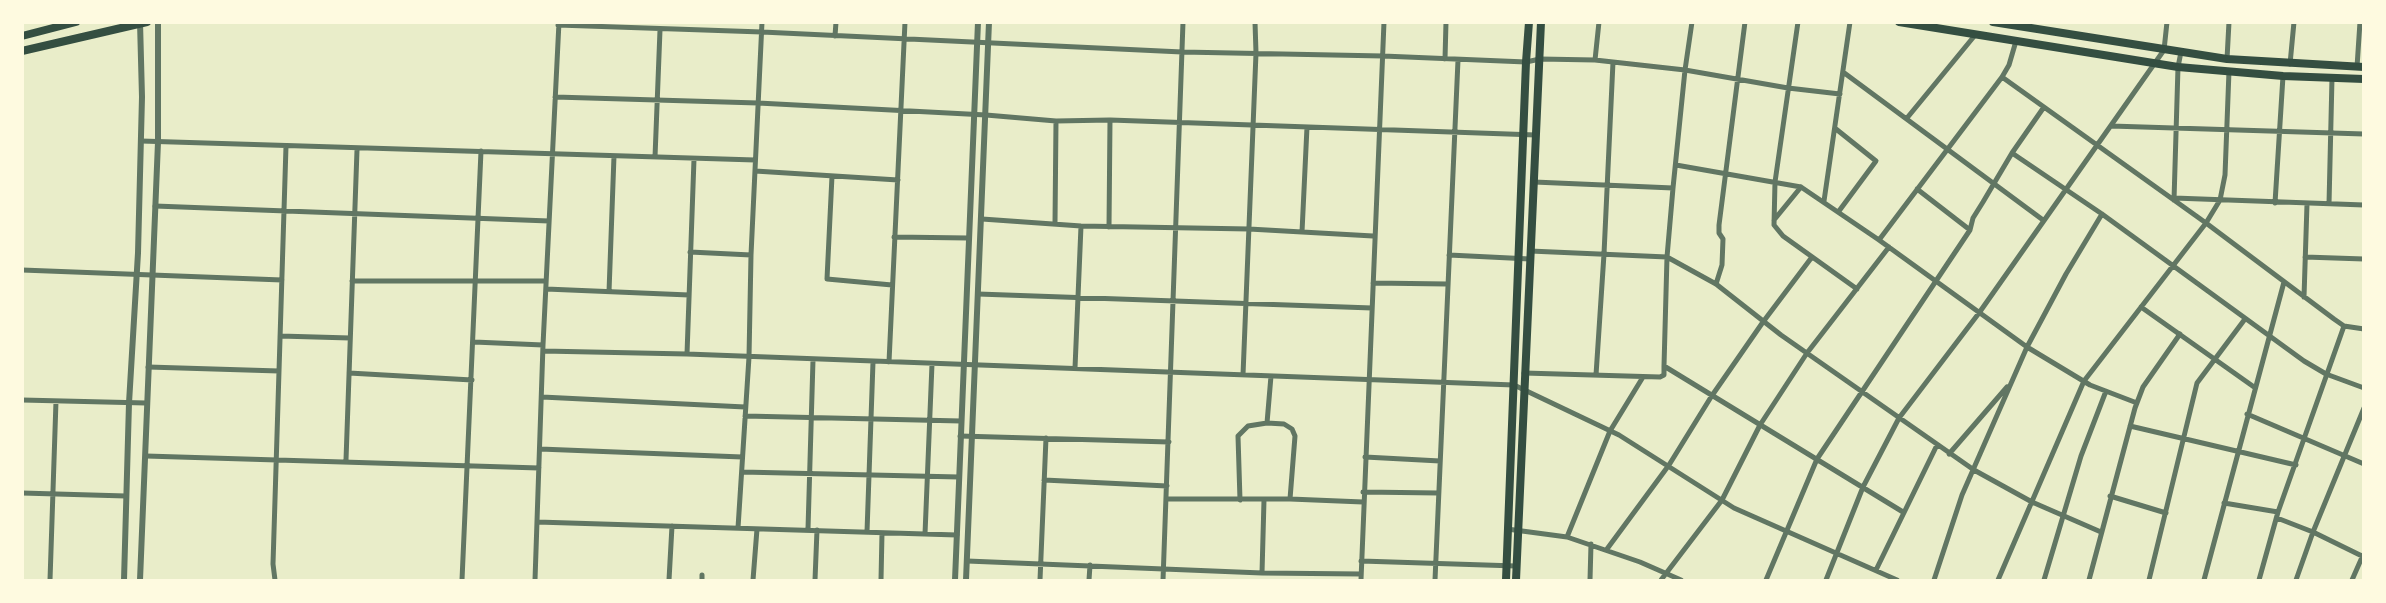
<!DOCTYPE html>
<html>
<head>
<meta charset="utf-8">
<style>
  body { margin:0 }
  #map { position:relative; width:2386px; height:603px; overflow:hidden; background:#e9edc9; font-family:"Noto Sans",sans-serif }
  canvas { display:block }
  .frame { position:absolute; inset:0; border:24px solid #fefae0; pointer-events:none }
</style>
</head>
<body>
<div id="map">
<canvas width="2386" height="603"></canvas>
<div class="frame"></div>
</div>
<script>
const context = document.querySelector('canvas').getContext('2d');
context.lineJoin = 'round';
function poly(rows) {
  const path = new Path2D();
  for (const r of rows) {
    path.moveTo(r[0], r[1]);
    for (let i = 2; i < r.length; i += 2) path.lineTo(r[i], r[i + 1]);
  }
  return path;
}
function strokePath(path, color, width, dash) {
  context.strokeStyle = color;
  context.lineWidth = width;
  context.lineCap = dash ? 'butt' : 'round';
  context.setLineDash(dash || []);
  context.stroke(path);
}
const minor = poly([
  [1798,22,1775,182,1774,225,1783,236,1857,289],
  [558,25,762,32,1182,52,1383,56,1526,62,1540,59,1595,60,1685,70,1788,88,1840,94],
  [835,36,836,22],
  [1445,59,1446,22],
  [2227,59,2229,22],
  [1595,60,1599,22],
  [2290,64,2294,22],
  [2357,67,2360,22],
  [1843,72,2043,220],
  [2002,77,2206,223,2334,319,2344,326,2364,329],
  [555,97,758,103,986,115,1056,121,1110,120,1536,135],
  [1907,118,1976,34],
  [2111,126,2364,134],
  [1836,129,1876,161,1839,211],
  [141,141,755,160],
  [2012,153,2102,214,2304,361,2326,374,2364,388],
  [655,157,660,30],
  [1676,165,1801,187,1879,240,2027,347,2090,385,2137,403],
  [755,171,898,180],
  [832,176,827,279,892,285],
  [1534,182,1673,188],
  [1917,189,1970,230],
  [2174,198,2364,205],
  [2174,200,2178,67,2181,52],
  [1824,201,1850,22],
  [2275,203,2283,76],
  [2329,204,2332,78],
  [155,206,549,221],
  [982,219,1081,226,1249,229,1373,236],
  [1774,220,1801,187],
  [1055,223,1056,121],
  [1109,227,1110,120],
  [1302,232,1307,127],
  [894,237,968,238],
  [1879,240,2002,77,2009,65,2016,41],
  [1530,251,1667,257,1716,284,1781,335,1974,470,2032,502,2101,532],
  [690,252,751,255],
  [1449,255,1530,259],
  [2305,257,2364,259],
  [22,270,282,280],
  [352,281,546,281],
  [1373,283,1447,284],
  [1716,284,1722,265,1723,239,1719,233,1719,225,1745,22],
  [546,289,689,295],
  [609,292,614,156],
  [978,294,1372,308],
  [2304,297,2307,204],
  [2141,307,2254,387],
  [280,336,350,338],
  [474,342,543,345],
  [543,351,687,354,1514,385,1619,435,1734,508,1897,580],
  [687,354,694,159],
  [889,362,905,22],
  [1664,366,1667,257,1673,188,1685,70,1692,22],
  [148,367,279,371],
  [1075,368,1081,226],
  [349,373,472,380],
  [1524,373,1660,377,1664,375,1664,366,1903,512],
  [1243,375,1256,53,1255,22],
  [1596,375,1604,254,1613,62],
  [542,397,745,407],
  [22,400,146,403],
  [2247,414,2364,464],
  [745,416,961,421],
  [1267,423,1271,376],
  [2130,426,2296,465],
  [960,436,1169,442],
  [540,449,742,457],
  [1949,454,2007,387],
  [146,456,539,468],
  [1365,457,1440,461],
  [346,460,357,150],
  [742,472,959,477],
  [1044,480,1167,486],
  [1363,492,1438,493],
  [22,493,126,496],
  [2110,496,2166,513],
  [1167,499,1290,499,1363,502],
  [1240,500,1238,436,1248,426,1267,423,1284,424,1292,429,1295,436,1290,499],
  [2224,503,2278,512],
  [2277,518,2313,532,2364,557],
  [537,522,957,535],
  [738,528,749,357,751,255,762,22],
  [808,529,813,360],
  [1507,529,1567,537,1640,562,1681,580],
  [867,532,873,362],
  [925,534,932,364],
  [1567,537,1610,431,1643,377],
  [1607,549,1669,465,1711,397,1763,322,1812,257],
  [967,561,1262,573,1361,574],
  [1361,561,1516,566],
  [1876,570,1937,445],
  [1262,573,1264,500],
  [50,580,56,401],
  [275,580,273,564,286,146],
  [462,580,481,151],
  [535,580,543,345,559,22],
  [669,580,672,526],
  [702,580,702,575],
  [753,580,757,529],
  [815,580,817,530],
  [881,580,882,533],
  [1040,580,1046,438],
  [1089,580,1090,565],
  [1163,580,1183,22],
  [1361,580,1384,22],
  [1435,580,1458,60],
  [1590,580,1591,544],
  [1661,580,1722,500,1760,425,1807,353,1889,247],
  [1766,580,1817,459,1970,230,1973,218,1983,202,2012,153,2044,107],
  [1826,580,1863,487,1899,418,1979,313,2164,50,2167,22],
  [1934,580,1962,495,2027,347,2066,274,2102,214],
  [1998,580,2084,381,2206,223,2220,200,2225,175,2229,71],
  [2044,580,2081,456,2106,391],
  [2089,580,2135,408,2143,387,2180,334],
  [2149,580,2197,383,2245,319],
  [2204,580,2284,282],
  [2259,580,2278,512,2344,326],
  [2296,580,2313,532,2364,408],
  [2352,580,2363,555]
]);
const tertiary = poly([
  [124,580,129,403,138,253,142,97,140,22],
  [140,580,158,142,158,22],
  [955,580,978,22],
  [966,580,989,22]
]);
const secondary = poly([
  [1899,22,2178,67,2283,76,2364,79],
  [1993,22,2227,59,2364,67],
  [22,36,76,22],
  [22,51,147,22],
  [1506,580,1526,62,1529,22],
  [1516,580,1541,22]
]);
strokePath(minor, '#617663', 5);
strokePath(tertiary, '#617663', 6);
strokePath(secondary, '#344e41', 8);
</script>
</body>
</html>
